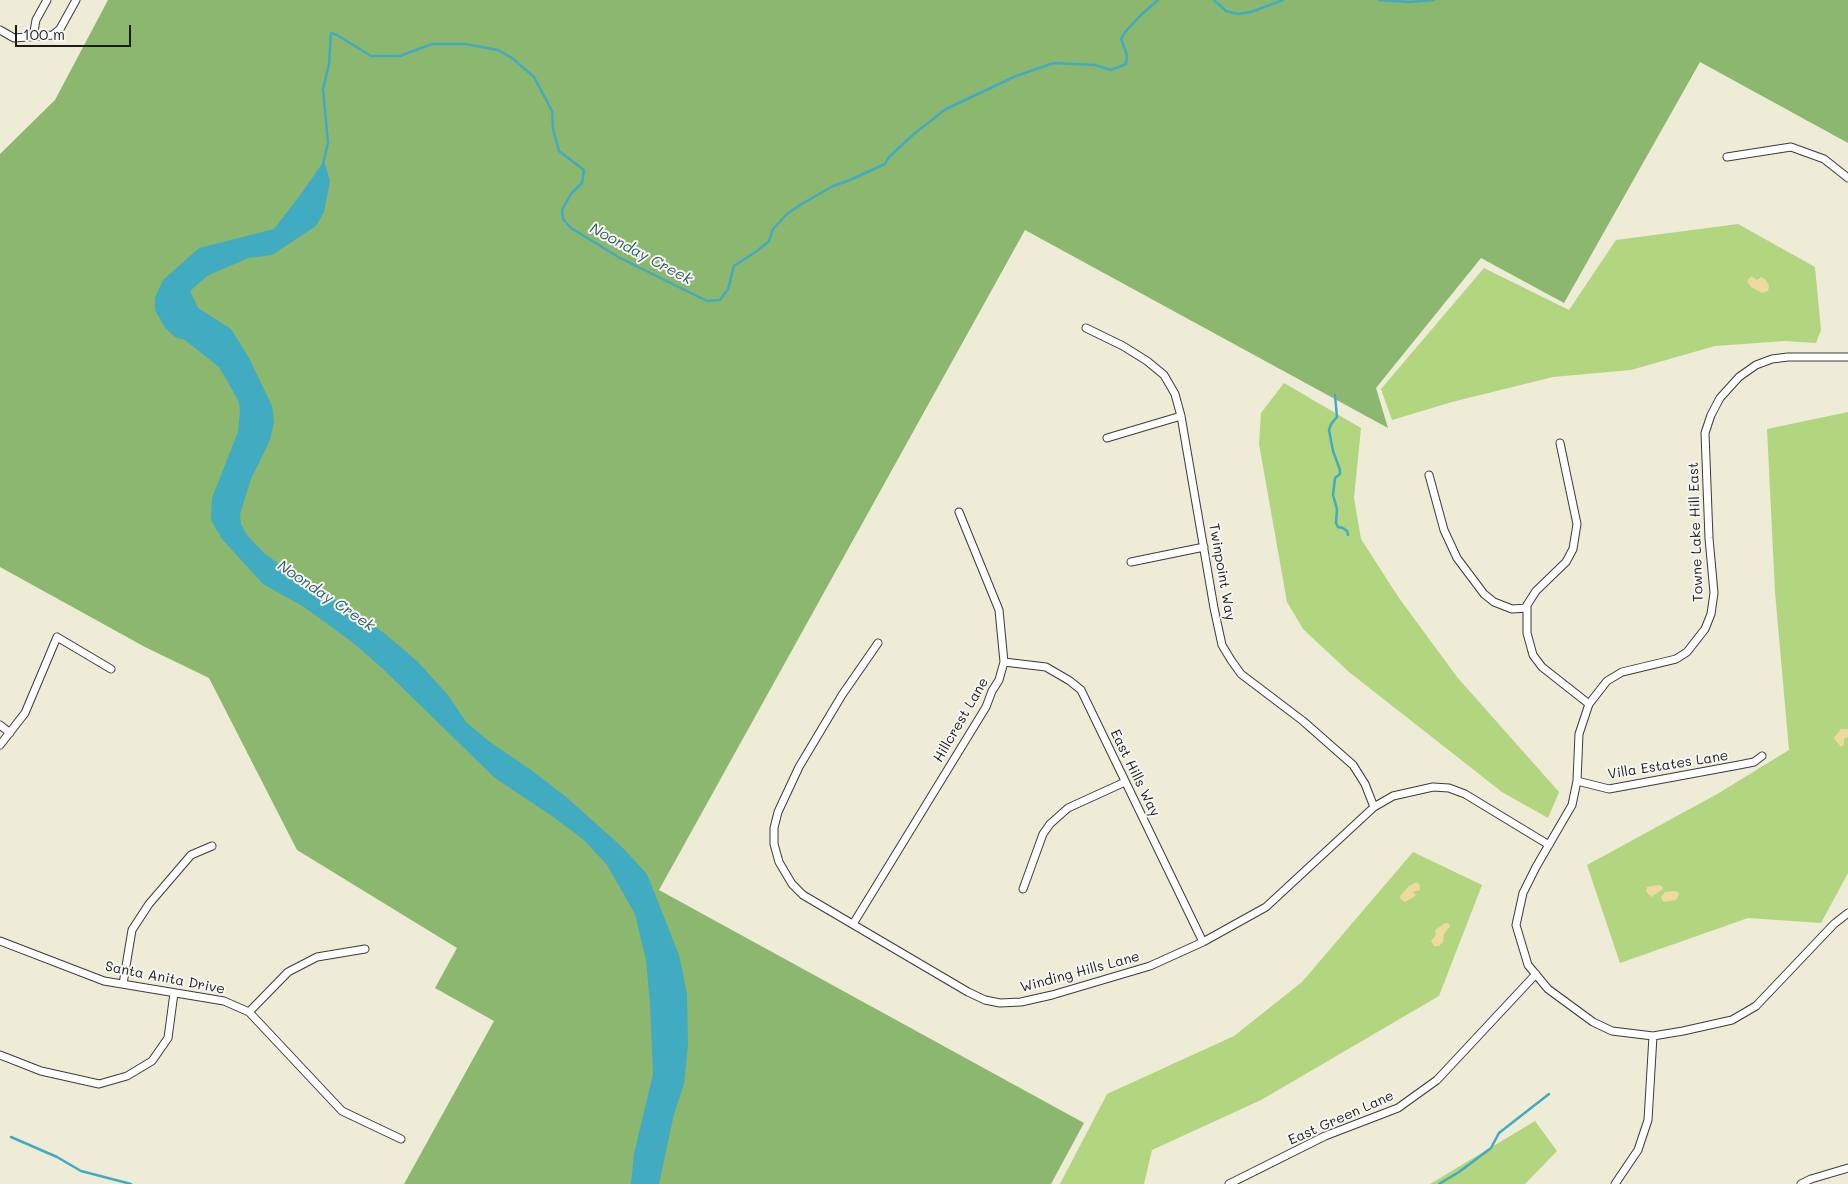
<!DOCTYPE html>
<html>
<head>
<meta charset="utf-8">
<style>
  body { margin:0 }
  #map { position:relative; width:1848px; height:1184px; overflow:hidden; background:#eeebd7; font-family:Mali,sans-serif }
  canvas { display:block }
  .scale { position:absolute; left:15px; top:25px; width:116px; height:22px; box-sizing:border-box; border:2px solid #1c1c1c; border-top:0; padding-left:6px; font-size:15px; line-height:18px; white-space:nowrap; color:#1c1c1c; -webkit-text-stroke:4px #f6f6f2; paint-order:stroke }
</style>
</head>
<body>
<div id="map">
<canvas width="1848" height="1184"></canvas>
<div class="scale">100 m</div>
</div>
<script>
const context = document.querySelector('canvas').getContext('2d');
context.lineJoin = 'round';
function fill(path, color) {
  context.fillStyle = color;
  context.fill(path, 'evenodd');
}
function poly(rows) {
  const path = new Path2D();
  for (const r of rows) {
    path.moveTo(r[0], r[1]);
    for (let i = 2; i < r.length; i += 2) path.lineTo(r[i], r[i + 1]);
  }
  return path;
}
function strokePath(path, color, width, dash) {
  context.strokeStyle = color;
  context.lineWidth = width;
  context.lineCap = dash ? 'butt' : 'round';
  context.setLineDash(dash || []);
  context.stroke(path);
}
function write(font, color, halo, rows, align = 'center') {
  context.font = font + ' Mali,sans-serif';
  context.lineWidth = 4;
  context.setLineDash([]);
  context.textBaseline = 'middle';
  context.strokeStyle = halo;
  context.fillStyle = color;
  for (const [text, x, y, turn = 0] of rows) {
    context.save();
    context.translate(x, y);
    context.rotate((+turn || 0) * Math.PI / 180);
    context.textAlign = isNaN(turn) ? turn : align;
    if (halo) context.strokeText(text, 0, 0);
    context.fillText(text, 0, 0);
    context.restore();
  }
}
const green = poly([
  [1738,224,1815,267,1821,330,1816,343,1785,341,1715,346,1631,370,1553,377,1452,402,1392,420,1381,389,1484,268,1569,310,1616,240],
  [1284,383,1361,428,1354,498,1361,539,1399,598,1457,677,1559,792,1548,818,1502,792,1349,672,1303,629,1287,602,1259,444,1261,413],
  [1848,412,1848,873,1821,923,1748,918,1620,963,1587,865,1719,793,1789,750,1775,592,1767,429],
  [1413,852,1482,885,1439,996,1261,1100,1152,1150,1144,1184,1060,1184,1107,1094,1234,1036,1302,982],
  [1535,1121,1557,1151,1525,1184,1430,1184]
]);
const forest = poly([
  [108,0,1848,0,1848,143,1700,62,1564,303,1481,258,1376,388,1388,428,1025,230,659,890,1084,1123,1051,1184,404,1184,494,1021,435,988,457,948,297,850,209,678,145,647,0,567,0,154,55,100]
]);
const sand = poly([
  [1751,276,1757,280,1761,277,1765,279,1769,286,1768,291,1762,293,1751,287,1747,281],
  [1841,729,1848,729,1848,737,1844,739,1844,744,1841,747,1834,738],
  [1416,882,1420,885,1420,890,1413,892,1416,895,1414,897,1405,902,1403,901,1400,898,1401,895,1409,886],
  [1659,885,1663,887,1662,890,1651,897,1646,891,1647,887],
  [1674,891,1678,892,1679,895,1676,900,1664,902,1662,900,1661,897,1665,892],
  [1445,923,1448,923,1450,926,1444,934,1443,942,1439,946,1434,946,1431,941,1436,935,1435,930]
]);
const water = poly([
  [324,161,330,181,324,212,316,226,272,255,248,258,207,276,190,291,198,308,231,329,249,358,272,406,274,422,270,440,251,479,240,514,241,524,247,535,265,554,312,587,338,601,384,633,417,661,448,695,466,722,490,742,531,770,565,796,621,846,647,874,679,955,687,994,688,1045,684,1084,674,1114,659,1184,631,1184,634,1154,653,1074,650,1004,646,960,635,914,607,865,584,840,552,816,495,778,382,668,352,642,304,607,263,584,222,539,211,520,212,498,238,432,240,410,238,400,219,367,185,340,175,337,165,328,155,310,155,298,163,280,199,248,274,229,298,198]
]);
const stream = poly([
  [1214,0,1226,11,1238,14,1251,12,1283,0],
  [1379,0,1410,2,1434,0],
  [323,164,328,143,323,89,329,64,331,33,337,35,371,56,400,56,432,44,465,44,498,50,512,58,534,77,552,111,553,129,559,151,584,170,582,183,571,194,562,210,563,219,571,228,620,258,707,301,720,300,728,289,734,266,757,251,769,241,773,229,787,214,800,205,833,186,850,180,885,164,889,157,915,133,946,109,1016,76,1054,63,1095,65,1111,70,1126,64,1127,55,1121,39,1126,31,1142,14,1158,0],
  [1335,395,1337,417,1331,424,1329,430,1333,451,1340,470,1340,474,1335,478,1333,495,1337,509,1336,523,1338,527,1343,528,1347,531,1348,535],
  [11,1137,57,1157,81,1171,131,1184],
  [1439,1184,1459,1172,1491,1148,1499,1133,1549,1094]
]);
const street = poly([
  [0,30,14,38,53,35,60,29,76,0],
  [33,37,36,20,47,0],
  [1727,157,1791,147,1824,159,1848,178],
  [1086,328,1123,346,1147,361,1164,375,1175,394,1181,416,1214,608,1222,645,1231,660,1241,674,1303,721,1353,765,1365,784,1374,807],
  [1848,357,1788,357,1772,359,1756,365,1739,377,1720,398,1711,415,1705,433,1709,538,1714,593,1711,614,1705,629,1687,652,1676,659,1622,672,1607,681,1589,704,1579,734,1577,781,1572,805,1536,867,1523,893,1516,925,1528,965,1548,989,1593,1022,1612,1031,1653,1036,1683,1031,1732,1020,1756,1006,1834,924,1848,913],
  [1107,438,1181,416],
  [1560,443,1577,524,1573,549,1566,562,1536,591,1527,605,1527,633,1533,655,1542,667,1589,704],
  [1429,475,1444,530,1457,558,1484,594,1494,602,1512,609,1527,608],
  [1131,562,1204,547],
  [878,643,842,695,799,767,778,812,774,828,774,844,779,862,792,884,803,895,968,992,985,1000,1000,1003,1021,1002,1052,995,1150,966,1203,942,1266,907,1374,807,1393,796,1433,787,1449,788,1465,794,1549,845],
  [1004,662,1046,667,1070,681,1081,690,1203,942],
  [0,725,10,733],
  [0,745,25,713,57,637,111,669],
  [1577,781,1609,789,1739,765,1754,762,1762,756],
  [1023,889,1043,834,1050,824,1068,808,1125,782],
  [853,924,986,707,992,691,999,680,1004,662,999,610,959,512],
  [0,941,104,981,224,1001,249,1012,342,1111,401,1139],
  [123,984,132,930,149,904,191,855,212,846],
  [249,1012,288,972,317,957,365,949],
  [0,1055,41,1071,99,1084,127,1076,152,1061,168,1038,174,993],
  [1229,1184,1325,1136,1398,1108,1437,1080,1536,974],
  [1615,1184,1638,1150,1648,1120,1653,1036],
  [1801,1184,1811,1179,1848,1168]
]);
const streetNames = [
  ["Towne Lake Hill East",1696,532,-92],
  ["Twinpoint Way",1222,572,80],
  ["Hillcrest Lane",961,720,-60],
  ["Villa Estates Lane",1668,765,-9],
  ["East Hills Way",1135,773,64],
  ["Winding Hills Lane",1080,972,-15],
  ["Santa Anita Drive",165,978,11],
  ["East Green Lane",1341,1118,-24]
];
const waterNames = [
  ["Noonday Creek",641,254,28],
  ["Noonday Creek",326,596,34]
];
fill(green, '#b1d67f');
fill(forest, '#8cb76e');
fill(sand, '#eeda9e');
fill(water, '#41abc1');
strokePath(stream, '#41abc1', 2.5);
strokePath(street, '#3c3b38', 9);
strokePath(street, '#fff', 7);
write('14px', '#1c1c1c', '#f6f6f2', streetNames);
write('italic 15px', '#2d5c66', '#f6f6f2', waterNames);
</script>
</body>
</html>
